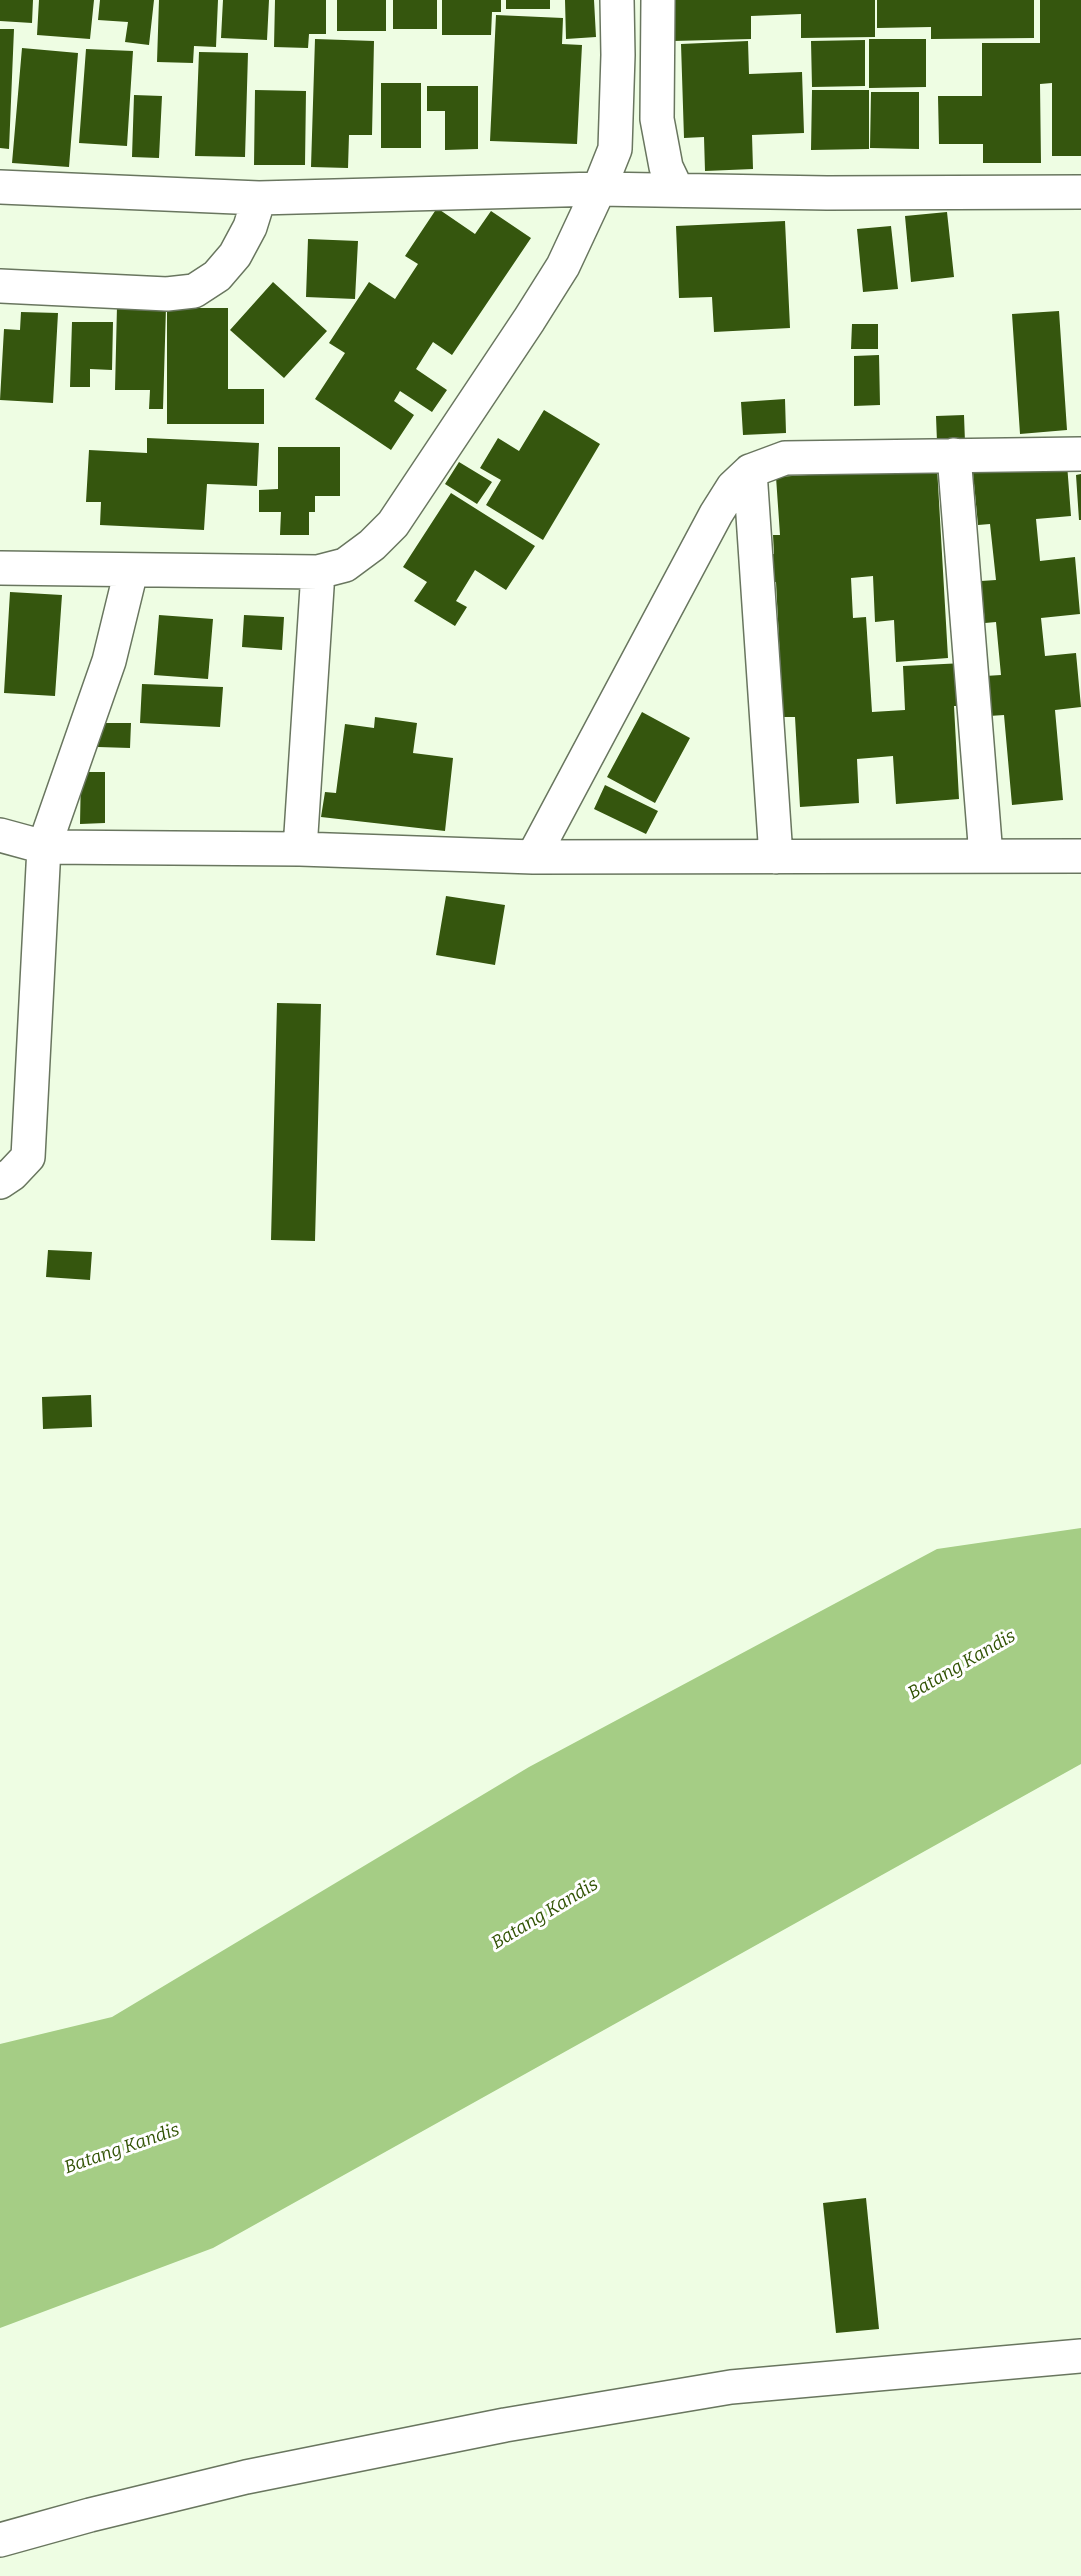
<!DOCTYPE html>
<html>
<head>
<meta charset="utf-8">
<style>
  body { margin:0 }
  canvas { display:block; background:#eefde3 }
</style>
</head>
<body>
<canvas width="1081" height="2576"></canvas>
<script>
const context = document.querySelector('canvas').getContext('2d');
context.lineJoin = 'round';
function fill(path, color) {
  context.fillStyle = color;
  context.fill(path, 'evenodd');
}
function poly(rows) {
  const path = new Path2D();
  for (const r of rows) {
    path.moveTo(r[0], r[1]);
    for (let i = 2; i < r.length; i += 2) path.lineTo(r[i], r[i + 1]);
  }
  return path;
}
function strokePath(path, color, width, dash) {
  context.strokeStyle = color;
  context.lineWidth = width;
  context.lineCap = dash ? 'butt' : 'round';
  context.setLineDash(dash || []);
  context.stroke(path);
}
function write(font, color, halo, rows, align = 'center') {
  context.font = font + ' Bitter,serif';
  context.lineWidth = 6;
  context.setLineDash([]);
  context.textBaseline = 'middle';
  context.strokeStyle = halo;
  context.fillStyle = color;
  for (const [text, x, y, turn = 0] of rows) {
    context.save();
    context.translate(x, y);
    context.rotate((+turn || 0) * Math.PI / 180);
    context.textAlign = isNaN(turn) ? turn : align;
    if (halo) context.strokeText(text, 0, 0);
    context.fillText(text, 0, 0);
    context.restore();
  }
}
const water = poly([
  [1081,1528,1081,1764,213,2248,0,2328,0,2044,112,2017,529,1767,937,1549]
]);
const building = poly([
  [0,0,33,0,32,23,0,21],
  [39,0,94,0,90,39,37,35],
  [100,0,154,0,149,45,125,42,128,22,98,20],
  [159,0,218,0,216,47,194,46,193,63,157,62],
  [223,0,269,0,267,40,221,38],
  [275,0,326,0,326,34,309,34,308,48,274,47],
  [337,0,386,0,386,31,337,31],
  [393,0,437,0,437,29,393,29],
  [442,0,501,0,501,12,492,12,491,35,442,35],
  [506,0,550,0,550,9,506,9],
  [565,0,594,0,596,37,566,39],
  [673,0,875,0,875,37,801,38,801,14,751,16,751,39,673,41],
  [877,0,1034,0,1034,38,931,39,931,27,877,28],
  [1040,0,1081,0,1081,156,1052,156,1052,83,1040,84,1041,163,983,163,983,144,939,144,938,96,982,96,982,43,1040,43],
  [496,15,563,18,562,44,582,45,577,144,490,141],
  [0,29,14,29,9,149,0,148],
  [315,39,374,41,372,135,349,135,348,168,311,167],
  [869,39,926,39,926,87,869,88],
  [865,40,865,86,812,87,811,41],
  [748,41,749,74,802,72,804,133,752,135,753,169,705,171,704,137,684,138,681,44],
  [22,48,78,53,69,167,12,163],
  [86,49,133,51,127,146,79,143],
  [199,52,248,53,245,157,195,156],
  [381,83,421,83,421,148,381,148],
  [427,86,478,86,478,149,445,150,445,111,427,111],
  [255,90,306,91,305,165,254,165],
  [812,90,869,90,869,149,811,150],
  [871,92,919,92,919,149,870,148],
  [134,95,162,96,159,158,132,157],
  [437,208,475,234,491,211,531,238,452,355,433,342,416,369,447,390,432,412,400,391,394,401,414,415,391,450,315,399,345,353,329,343,369,282,395,299,418,264,405,256],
  [947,212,954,277,911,282,905,216],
  [785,221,790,328,714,332,712,297,679,298,676,226],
  [891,226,898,289,863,292,857,229],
  [308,239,358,241,355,299,306,297],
  [273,282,327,331,284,378,230,330],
  [117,306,166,307,163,409,149,409,150,390,115,390],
  [167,308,228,308,228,389,264,389,264,424,167,424],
  [1059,311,1067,430,1020,434,1012,314],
  [21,312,58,313,53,403,0,400,4,329,20,330],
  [72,322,113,322,112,370,90,369,90,387,70,387],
  [852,324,878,324,878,349,851,349],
  [879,355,880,405,854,406,854,356],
  [785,399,786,433,743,435,741,402],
  [544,410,600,444,543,540,486,505,501,480,480,468,498,438,519,451],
  [964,415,965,442,937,442,936,416],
  [147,438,259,443,257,486,207,484,204,530,100,525,101,502,86,502,89,450,147,453],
  [278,447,340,447,340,496,315,496,315,512,309,512,309,535,280,535,281,512,259,512,259,490,278,489],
  [459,462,492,482,477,504,445,484],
  [1067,464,1071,516,1036,519,1040,561,1075,557,1080,614,1041,618,1045,656,1076,653,1081,707,1055,710,1063,800,1012,805,1004,715,989,716,985,676,1001,675,996,622,985,623,981,581,996,580,990,524,978,525,973,473],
  [937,467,948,658,896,662,894,620,875,622,873,576,851,578,853,618,866,617,872,712,905,710,903,666,964,663,967,706,954,706,959,799,896,804,893,756,857,759,859,803,800,807,795,717,783,717,776,582,766,583,764,555,774,554,773,535,780,535,776,477],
  [1081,474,1081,520,1079,520,1076,475],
  [451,493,535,546,506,590,475,570,456,601,467,607,455,626,414,601,427,582,403,567],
  [10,592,62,595,55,696,4,693],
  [159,615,213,619,208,679,154,675],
  [244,615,284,617,282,650,242,647],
  [142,684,223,687,220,727,140,723],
  [642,712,690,738,655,803,607,777],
  [375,717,417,723,413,753,453,758,445,831,321,817,325,792,336,793,345,724,374,728],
  [98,723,131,723,130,748,98,747],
  [81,772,105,772,105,823,80,824],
  [605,785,658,811,646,834,594,809],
  [446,896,505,905,495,965,436,955],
  [277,1003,321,1004,315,1241,271,1240],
  [48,1250,92,1252,90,1280,46,1277],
  [91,1395,92,1427,43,1429,42,1397],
  [866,2198,879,2329,836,2333,823,2203]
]);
const minor = poly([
  [658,0,657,119,666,167,677,190],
  [0,187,259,198,599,189,827,193,1081,192],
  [0,286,167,294,194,291,217,276,235,255,250,227,259,198],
  [954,455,986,856],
  [750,471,776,857],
  [0,568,318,572,345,565,372,545,393,524,529,320,563,266,599,189,615,149,618,55,617,0],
  [318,572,300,849,533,857,1081,856],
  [0,835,44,847,300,849],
  [533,857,716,514,733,487,750,471,785,458,1081,454],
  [0,1182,12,1174,28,1157,44,847,109,661,131,571],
  [0,2540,90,2515,246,2477,505,2425,731,2387,1081,2356]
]);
const waterNames = [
  ["Batang Kandis",962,1665,-30],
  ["Batang Kandis",545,1914,-31],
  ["Batang Kandis",122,2149,-19]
];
fill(water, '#a5cd85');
fill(building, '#35560e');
strokePath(minor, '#69765f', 36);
strokePath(minor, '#fff', 33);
write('italic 18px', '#315304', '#fff', waterNames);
</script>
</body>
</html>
